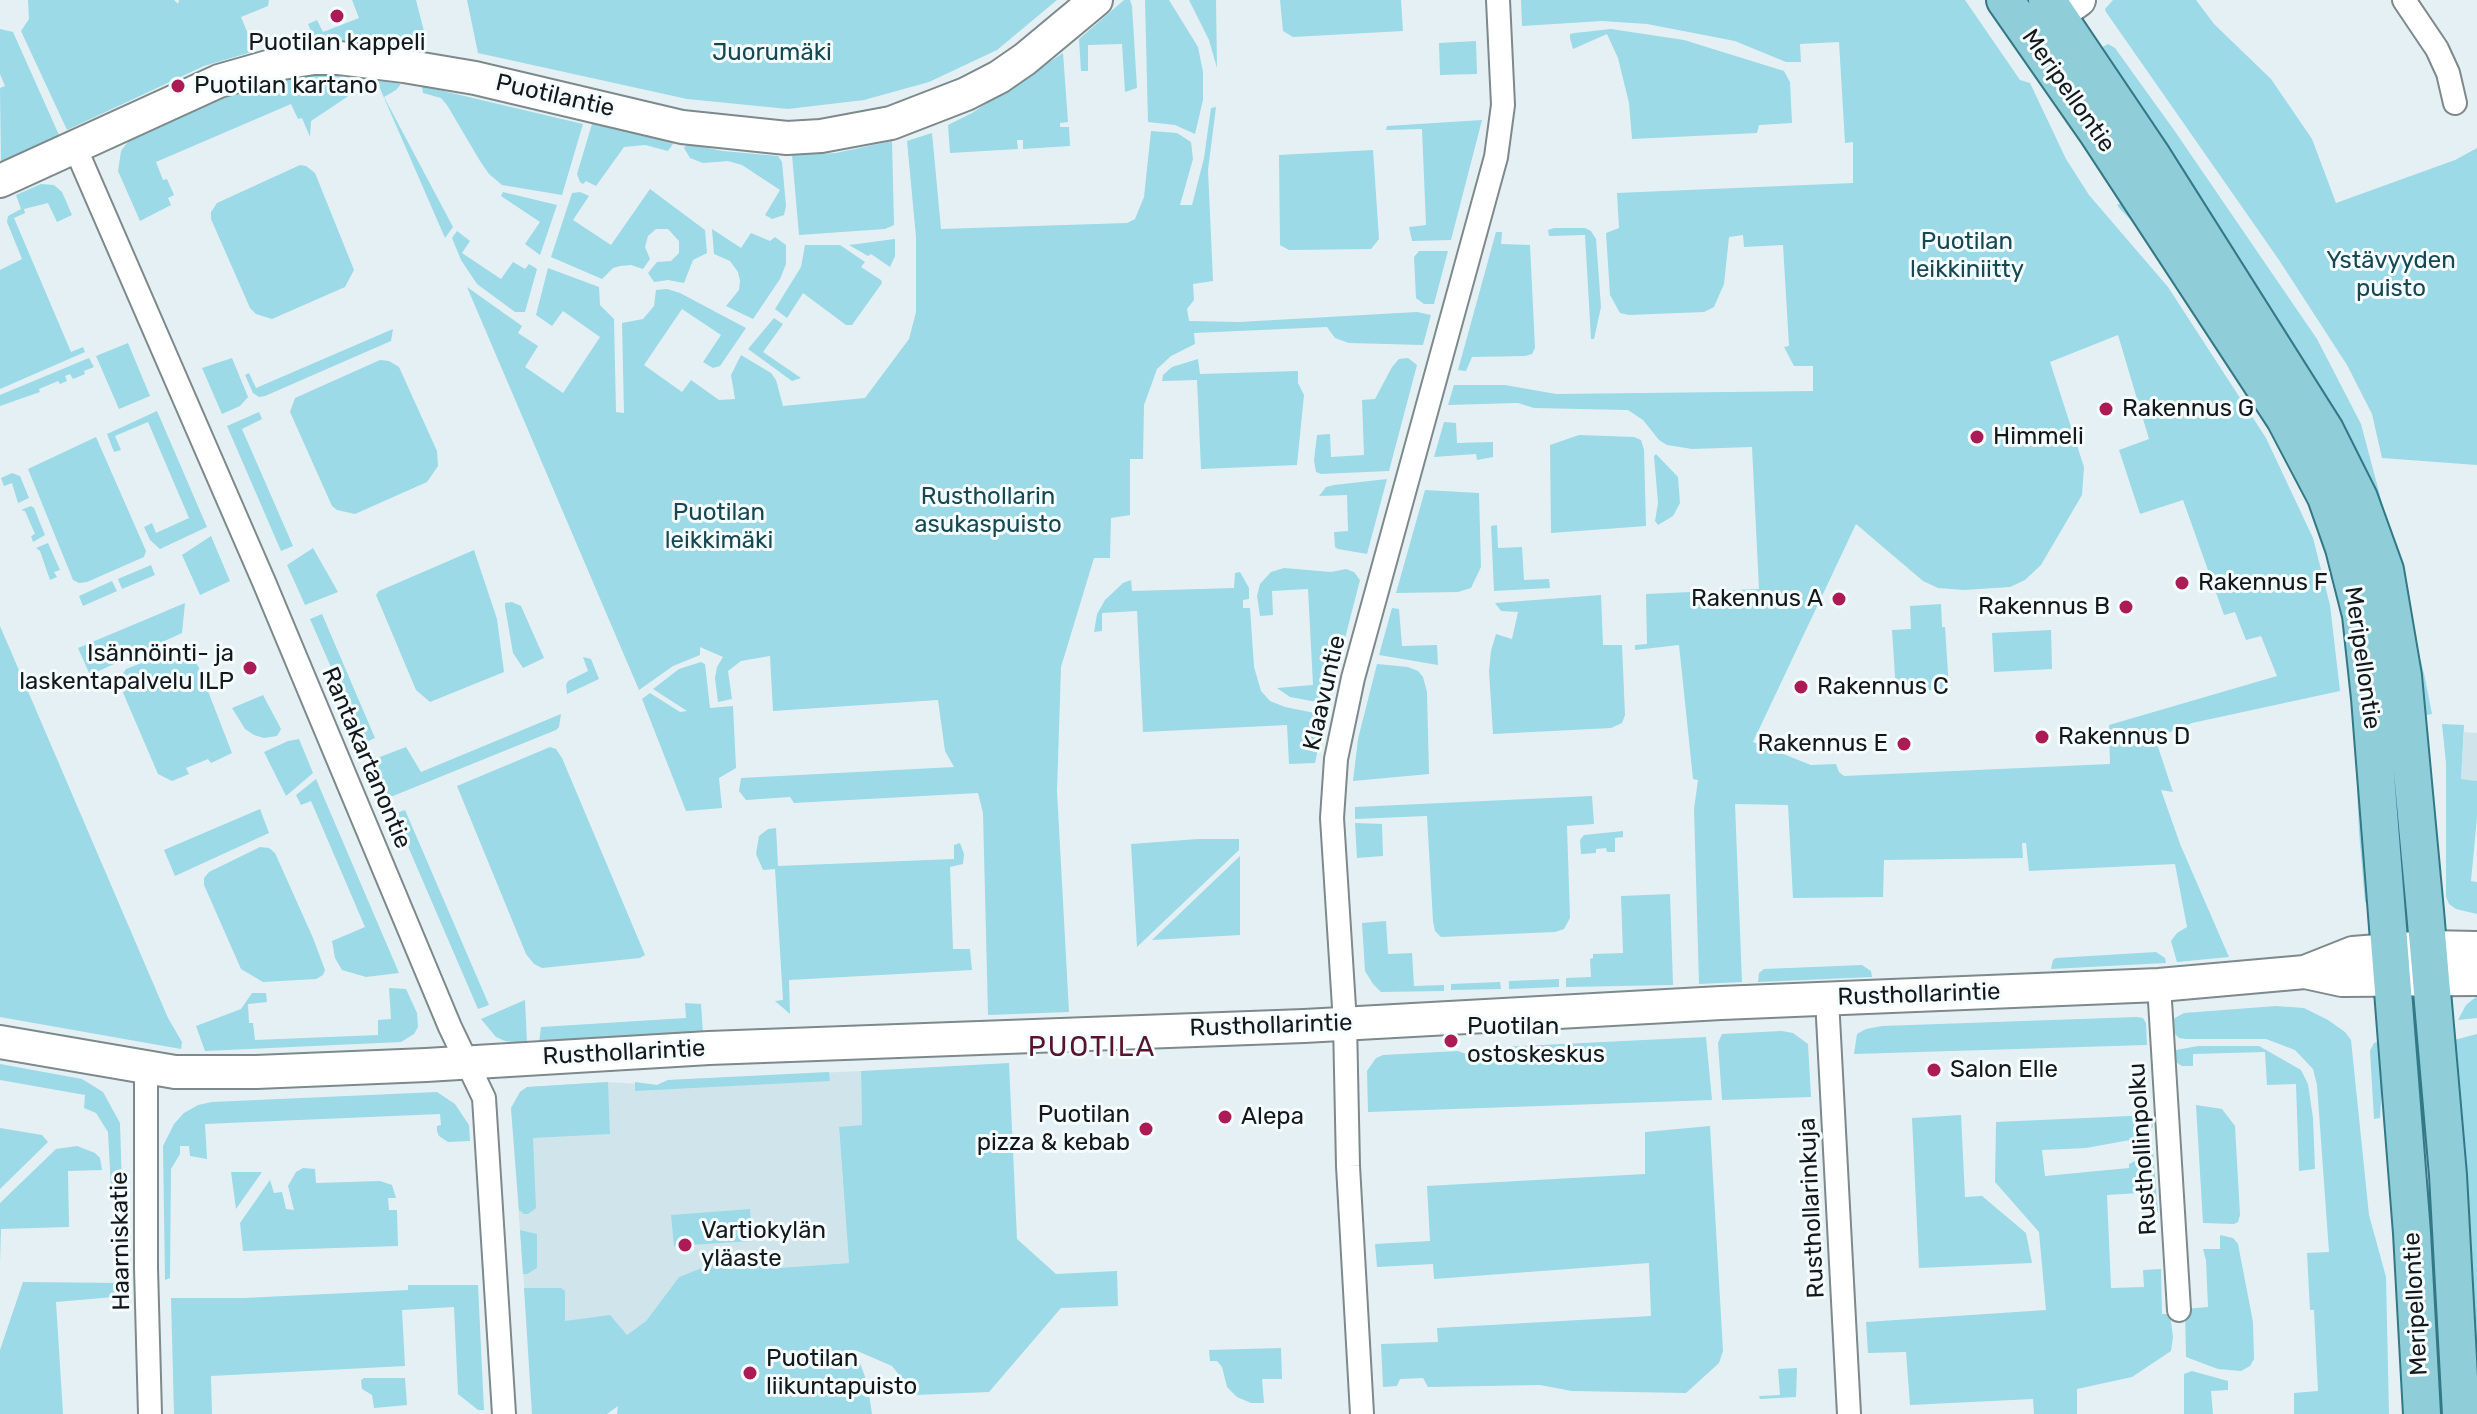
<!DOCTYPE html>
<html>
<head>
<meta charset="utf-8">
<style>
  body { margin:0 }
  canvas { display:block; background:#e4f0f3 }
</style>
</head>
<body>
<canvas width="2477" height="1414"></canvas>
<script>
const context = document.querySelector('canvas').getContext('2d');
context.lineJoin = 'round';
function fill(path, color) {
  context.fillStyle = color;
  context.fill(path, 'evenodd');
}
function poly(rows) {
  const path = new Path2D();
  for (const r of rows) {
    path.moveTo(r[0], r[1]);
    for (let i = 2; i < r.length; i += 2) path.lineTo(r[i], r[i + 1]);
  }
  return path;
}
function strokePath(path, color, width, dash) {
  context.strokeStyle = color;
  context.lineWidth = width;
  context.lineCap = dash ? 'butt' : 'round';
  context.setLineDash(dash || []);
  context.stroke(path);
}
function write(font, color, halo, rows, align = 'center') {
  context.font = font + ' Rubik,sans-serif';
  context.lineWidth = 6;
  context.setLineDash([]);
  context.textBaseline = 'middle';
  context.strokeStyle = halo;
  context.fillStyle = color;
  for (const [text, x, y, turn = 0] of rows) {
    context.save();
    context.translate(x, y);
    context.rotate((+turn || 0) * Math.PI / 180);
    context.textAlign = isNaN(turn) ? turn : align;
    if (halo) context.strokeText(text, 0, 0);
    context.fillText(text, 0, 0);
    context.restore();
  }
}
const built = poly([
  [2464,732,2477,733,2477,781,2461,779],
  [861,1071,862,1126,839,1128,849,1263,778,1268,755,1260,709,1265,679,1277,646,1321,627,1335,590,1383,525,1299,511,1108,520,1092,527,1087,608,1082,657,1085,668,1080]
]);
const green = poly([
  [28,0,174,0,178,4,179,0,269,0,268,6,241,17,255,51,204,66,67,130,21,31,29,19],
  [352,0,416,0,426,39,422,50,404,46,315,40,308,24,317,20,323,32,359,18],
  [467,0,1057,0,997,50,929,82,864,100,788,109,687,99,478,53],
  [1124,0,1130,0,1132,6,1137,88,1125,92,1122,44,1088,45,1088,71,1081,71,1079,39],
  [1145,0,1169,0,1198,47,1203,72,1203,100,1195,134,1175,125,1148,122],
  [1189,0,1216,0,1217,68,1209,40],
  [1280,0,1401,0,1403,31,1293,37,1283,31],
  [1521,0,1965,0,2020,80,2030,83,2066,159,2089,195,2168,287,2266,438,2313,538,2330,605,2340,691,2192,723,2155,738,2173,792,2161,790,2180,844,2229,957,2177,962,2171,941,2177,933,2187,927,2175,864,2029,871,2026,843,2022,843,2023,858,1884,860,1883,897,1793,898,1788,805,1735,804,1742,982,1699,984,1694,809,1698,780,1693,779,1679,645,1635,650,1635,645,1647,644,1646,594,1759,589,1752,447,1692,449,1667,445,1659,440,1643,420,1628,410,1534,408,1518,403,1448,405,1454,385,1505,385,1556,394,1813,391,1813,366,1794,366,1784,347,1789,346,1783,245,1744,247,1743,235,1729,237,1724,284,1714,307,1704,312,1629,315,1620,313,1610,295,1606,233,1619,228,1617,193,1853,183,1853,142,1845,143,1839,42,1800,44,1801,62,1786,62,1735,41,1647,24,1602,21,1522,26],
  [2118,335,2149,439,2119,450,2140,514,2183,500,2224,615,2235,612,2246,640,2261,636,2277,676,2109,725,2110,764,1844,776,1839,772,1836,764,1811,765,1753,742,1856,524,1923,581,1938,588,1964,590,2010,587,2025,580,2041,565,2082,495,2084,467,2050,362],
  [2113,0,2196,0,2214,24,2271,79,2312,139,2336,203,2455,160,2477,148,2477,465,2382,458,2372,414,2347,365,2279,260,2106,12,2105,9],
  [0,29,13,32,59,135,1,162,0,88,5,86,0,74],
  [1611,29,1684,40,1784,71,1790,82,1792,123,1759,125,1757,133,1632,139,1629,103,1618,58,1607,34,1573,49,1570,38,1570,34,1575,33],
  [1476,41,1477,74,1440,75,1439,43],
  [2108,44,2115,48,2174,130,2317,339,2361,424,2395,552,2099,49],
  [1063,53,1068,122,1060,123,1060,127,1069,127,1070,146,1023,149,1023,140,1017,140,1018,149,950,153,948,125,972,113],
  [340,71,349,92,347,97,311,121,310,137,302,118,298,119,291,104,156,162,163,180,167,179,174,195,168,198,171,205,140,221,118,171,121,151,130,139,233,92,289,76],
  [375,77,401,84,396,90,384,97,453,227,445,238],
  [422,86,583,124,562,195,502,185,489,174,480,161,447,105,441,98,423,93],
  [1216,107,1208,170,1213,281,1193,284,1194,300,1187,309,1189,321,1239,322,1417,312,1431,315,1423,345,1349,343,1335,338,1327,327,1194,333,1195,344,1171,356,1157,369,1144,405,1143,459,1130,459,1130,515,1111,518,1110,558,1094,558,1061,667,1057,791,1069,1012,988,1015,983,813,978,793,794,803,790,797,746,800,739,791,741,778,954,767,945,751,938,700,773,711,770,656,741,661,728,671,732,699,718,702,715,678,717,667,723,657,700,647,700,655,673,666,639,690,467,287,522,326,518,333,538,346,525,367,563,393,600,337,563,311,552,326,536,315,548,268,599,287,600,305,614,319,616,412,624,413,622,323,643,319,654,306,656,290,667,289,680,293,746,328,720,366,713,368,703,362,721,335,682,309,644,365,682,392,691,380,719,400,735,399,731,375,741,355,771,373,776,380,783,406,865,398,909,339,916,312,916,237,907,141,932,133,941,229,1127,223,1135,219,1144,197,1151,131,1177,133,1191,142,1193,159,1180,205,1192,205,1204,158,1211,108],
  [1482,120,1451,240,1412,241,1409,227,1426,225,1422,129,1386,130,1387,126],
  [592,124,675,141,668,151,645,145,624,147,596,186,586,181,583,184,580,182,577,174],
  [892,141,894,225,885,229,799,235,792,155,836,153],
  [687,144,723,151,778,156,782,162,786,206,784,215,772,219,765,215,780,190,742,165,728,161,703,163,690,158,684,148],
  [1373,150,1379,239,1371,249,1289,250,1280,245,1279,155],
  [300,165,306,166,315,173,354,270,345,287,272,319,256,314,250,308,211,219,211,212,217,203],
  [41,184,54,185,62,192,72,215,57,222,48,203,24,209,25,213,14,218,71,352,83,347,85,352,0,389,0,270,22,259,7,222,8,216,21,209,16,195],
  [650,189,705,230,707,253,693,260,684,283,668,280,654,282,648,273,657,262,671,261,679,253,679,241,668,229,656,229,648,236,645,247,650,259,643,269,631,265,620,266,613,268,602,279,551,257,572,193,580,192,589,196,573,220,611,245],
  [503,192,557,205,540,255,525,244,540,222,501,196],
  [2121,203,2159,244,2272,420,2302,471,2329,536,2348,613,2354,653,2358,766,2368,904,2365,902,2359,832,2351,653,2345,613,2326,537,2302,479,2264,414,2153,242,2120,209,2117,205],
  [1554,228,1585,228,1591,231,1596,239,1601,307,1594,339,1591,339,1585,235,1549,236,1548,230],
  [712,229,741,248,751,233,770,241,775,237,786,245,786,264,780,279,753,319,726,306,739,290,740,281,738,272,730,261,714,254],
  [457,231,470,241,462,253,501,279,513,262,525,269,529,264,537,269,525,312,515,312,477,284,461,260,452,238],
  [1496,232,1502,232,1501,244,1530,245,1535,348,1532,354,1525,356,1472,357,1466,371,1458,370],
  [895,239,895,256,890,267,871,254,868,256,849,245],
  [805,245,840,245,865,262,861,267,881,280,882,283,852,325,846,325,803,293,787,318,775,309,801,267],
  [1419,251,1448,251,1434,304,1424,304,1416,298,1414,257],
  [774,318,783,324,763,352,801,378,792,381,748,349],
  [393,329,391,341,265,396,259,397,253,393,245,375,249,373,256,388],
  [128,343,150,396,119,409,96,356],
  [89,358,94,367,84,371,85,374,73,379,70,374,65,376,67,381,60,384,58,381,39,389,40,392,0,406,0,395],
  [232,358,248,397,240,406,222,414,202,368],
  [1408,358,1417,365,1389,471,1321,474,1316,472,1314,460,1317,435,1330,434,1331,457,1364,455,1362,400,1375,399,1392,367,1399,359],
  [1198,359,1200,374,1298,371,1298,383,1304,395,1297,465,1201,469,1197,380,1162,381,1163,375,1172,367],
  [380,360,389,361,399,367,437,451,438,466,427,482,355,514,337,510,332,506,290,412,295,398],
  [157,411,207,527,160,549,150,540,144,527,152,523,156,533,189,518,148,422,115,436,121,450,114,452,107,434],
  [259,412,262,419,242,429,293,546,281,551,227,426],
  [1444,422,1456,423,1457,443,1493,442,1493,457,1477,460,1476,454,1434,457],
  [1579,435,1634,437,1641,440,1644,450,1646,526,1551,533,1550,445],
  [96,437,146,551,144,557,87,582,79,583,73,580,28,469],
  [1656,454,1678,477,1680,503,1673,516,1658,525,1655,521,1658,503,1654,456],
  [12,473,20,476,29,498,18,503,12,483,4,486,1,478],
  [1387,479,1367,554,1338,549,1335,547,1334,532,1348,531,1347,495,1319,496,1326,487,1334,485],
  [1425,490,1479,493,1481,567,1471,588,1458,592,1396,593],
  [31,506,34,508,45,535,33,542,31,536,35,534,25,511,21,510],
  [1497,525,1498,548,1522,547,1524,580,1549,579,1550,588,1494,591,1491,526],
  [211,536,230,581,200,595,182,555],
  [48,543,60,570,54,572,57,577,50,580,40,551,36,548],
  [313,548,338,592,305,605,287,565],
  [474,550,497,619,504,672,430,702,416,690,376,595,379,591],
  [151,565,155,575,122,589,118,579],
  [1284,568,1331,572,1346,569,1354,572,1360,580,1328,704,1290,697,1277,688,1313,685,1308,589,1272,591,1273,615,1260,616,1257,596,1260,584,1271,572],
  [1240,572,1249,588,1249,599,1243,600,1243,608,1250,608,1254,667,1261,691,1270,701,1285,707,1325,715,1315,763,1289,764,1287,725,1143,732,1137,611,1102,613,1102,631,1094,632,1097,614,1105,600,1123,583,1131,580,1132,591,1234,588,1235,573],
  [112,581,117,591,83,606,79,596],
  [1601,595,1603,645,1622,645,1625,715,1622,723,1611,728,1493,734,1489,671,1491,651,1496,634,1512,639,1518,612,1501,611,1495,603],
  [512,602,521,606,544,658,523,668,513,653,505,607,505,603],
  [185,603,182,633,90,675,78,648],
  [1941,604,1942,627,1945,627,1949,689,1896,692,1892,630,1911,629,1910,606],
  [1392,608,1399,609,1402,646,1437,645,1438,665,1379,655],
  [322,614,375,738,364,743,310,619],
  [2412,625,2425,678,2432,714,2426,715,2416,676],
  [0,626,168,1018,182,1042,181,1049,0,1017],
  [2051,630,2052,669,1994,672,1992,633],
  [180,648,192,656,199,668,232,753,211,763,208,759,186,768,189,774,172,781,158,774,118,681,126,669],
  [583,657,591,659,599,679,567,694,566,685,568,681,588,671],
  [701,662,705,664,710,708,733,706,736,768,719,778,722,808,686,811,642,699,650,693,680,712,687,711,653,689,679,669],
  [1377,664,1408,667,1418,671,1423,677,1427,692,1429,774,1353,781,1358,739],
  [263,695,281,729,277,736,264,738,254,735,245,729,232,708],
  [561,714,559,727,556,730,388,798,372,760,406,747,421,772],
  [2442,724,2464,725,2461,779,2477,781,2477,817,2471,881,2477,882,2477,914,2456,909,2449,904,2446,897,2446,763],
  [299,739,313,773,286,796,264,752,288,741],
  [550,747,556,749,562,758,645,955,640,958,542,968,534,964,526,954,457,786],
  [316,779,399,973,366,977,342,970,335,958,332,941,365,927,311,801,301,805,296,795],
  [1592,796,1594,824,1567,826,1570,918,1564,929,1555,932,1441,937,1435,931,1433,921,1427,816,1355,819,1355,807],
  [260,809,269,833,175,876,164,850],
  [405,810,489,1005,478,1009,394,814],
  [1355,823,1382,824,1383,856,1357,858],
  [776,828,778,866,954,859,954,845,960,843,964,854,963,864,950,867,953,949,970,949,972,970,789,980,790,1014,775,1001,783,1000,775,869,763,870,756,854,759,836,768,829],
  [1623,831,1623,837,1615,838,1615,852,1607,852,1606,848,1596,849,1596,853,1581,854,1580,840,1584,835],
  [1198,839,1239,839,1239,850,1137,947,1131,844],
  [260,847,269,848,275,853,313,938,325,970,323,975,316,979,263,982,241,969,204,885,204,878,209,872],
  [1240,856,1240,935,1152,940],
  [1670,894,1673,985,1566,987,1566,978,1591,977,1590,959,1593,958,1593,954,1623,953,1621,896],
  [1386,921,1388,954,1412,953,1414,986,1444,985,1444,991,1381,992,1373,984,1365,971,1362,923],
  [2156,952,2165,958,2166,963,2051,969,2053,960,2056,958],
  [1862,965,1871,971,1872,977,1758,982,1759,973,1764,969],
  [1559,979,1559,987,1509,989,1509,981],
  [1500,982,1501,989,1451,990,1451,984],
  [389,988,406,989,417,1013,418,1027,414,1034,401,1042,205,1051,196,1026,241,1009,252,993,266,993,267,1002,248,1004,249,1023,253,1023,255,1040,378,1035,378,1020,391,1019],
  [2477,996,2477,1018,2458,1020,2466,1005],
  [525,1000,527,1043,505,1041,496,1037,481,1019],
  [685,1003,701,1004,703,1034,539,1043,541,1027,686,1018],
  [2276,1006,2304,1008,2328,1020,2345,1032,2351,1040,2369,1215,2386,1277,2389,1414,2294,1414,2294,1393,2318,1391,2314,1310,2310,1310,2307,1253,2329,1252,2317,1085,2313,1069,2295,1050,2266,1039,2186,1039,2179,1038,2172,1031,2173,1019,2184,1013],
  [2137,1017,2143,1018,2146,1023,2147,1045,1854,1054,1857,1034,1866,1029,1882,1026],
  [1782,1031,1793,1033,1808,1044,1811,1097,1722,1100,1718,1043,1722,1034],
  [2477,1034,2477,1414,2472,1374,2470,1232,2454,1040],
  [1706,1037,1712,1100,1368,1112,1367,1071,1376,1058,1383,1055,1458,1051,1471,1056,1496,1052,1500,1047],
  [2379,1041,2384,1054,2380,1118,2374,1119,2370,1051,2374,1043],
  [2198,1046,2259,1046,2301,1070,2308,1084,2313,1118,2315,1169,2299,1171,2296,1084,2267,1085,2265,1052,2193,1054,2193,1066,2182,1066,2174,1061,2176,1050],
  [1009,1063,1017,1239,1056,1274,1117,1271,1118,1306,1061,1308,989,1392,915,1395,892,1366,855,1350,867,1382,872,1414,617,1414,618,1406,607,1414,532,1414,524,1288,561,1288,565,1291,565,1321,610,1315,627,1335,646,1321,679,1277,709,1265,755,1260,778,1268,849,1263,839,1127,862,1125,861,1071],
  [0,1064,82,1079,103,1092,120,1123,122,1188,111,1188,108,1132,96,1113,84,1108,85,1095,0,1080],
  [829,1072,830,1081,635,1091,635,1082,657,1085,668,1080],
  [608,1082,610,1134,533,1138,536,1208,528,1214,524,1214,519,1210,511,1108,520,1092,527,1087],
  [437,1092,455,1104,469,1125,470,1141,448,1142,439,1136,437,1131,437,1126,441,1125,440,1114,205,1124,207,1159,190,1156,189,1146,180,1146,180,1154,171,1169,170,1278,165,1280,163,1146,174,1124,184,1113,198,1105,212,1102],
  [2196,1105,2222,1109,2235,1126,2240,1215,2238,1222,2234,1224,2203,1223],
  [1961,1115,1965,1197,1982,1196,2026,1233,2032,1263,1919,1268,1912,1118],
  [2152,1115,2153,1127,2130,1140,2086,1148,2042,1150,2045,1176,2129,1168,2129,1164,2145,1156,2141,1145,2152,1139,2158,1212,2141,1213,2139,1193,2107,1195,2111,1288,2144,1287,2143,1270,2161,1269,2162,1314,2170,1314,2173,1337,2171,1351,2132,1377,2077,1389,2077,1414,2034,1414,2033,1399,1910,1405,1906,1352,1868,1353,1866,1322,2046,1310,2039,1232,1995,1182,1996,1122],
  [1710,1126,1723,1351,1719,1363,1686,1393,1572,1391,1540,1385,1428,1387,1423,1378,1400,1379,1397,1386,1383,1387,1381,1344,1438,1342,1437,1328,1651,1316,1649,1263,1434,1279,1433,1264,1377,1267,1375,1244,1430,1241,1427,1186,1645,1174,1645,1132],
  [0,1128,42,1135,48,1142,0,1189],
  [77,1146,95,1153,100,1158,102,1170,68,1171,69,1227,1,1229,0,1264,0,1203,56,1149],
  [303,1168,315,1169,316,1183,380,1181,392,1185,396,1198,388,1198,389,1210,397,1210,398,1246,243,1251,240,1223,270,1180,274,1193,282,1192,286,1209,294,1210,288,1186,296,1172],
  [231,1172,262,1172,236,1209],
  [750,1209,752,1241,674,1246,671,1215],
  [520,1230,537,1234,537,1268,527,1274,523,1274],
  [2220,1235,2233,1238,2238,1244,2253,1322,2254,1359,2250,1366,2241,1371,2218,1369,2186,1357,2185,1309,2208,1307,2206,1260,2203,1249,2220,1249],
  [2435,1245,2452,1414,2439,1414,2430,1246],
  [23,1282,124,1283,125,1296,56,1302,63,1414,0,1414,0,1350],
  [408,1285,478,1285,484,1410,478,1410,458,1394,454,1307,402,1310,405,1366,211,1376,212,1414,174,1414,171,1298,244,1298,408,1290],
  [1281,1348,1282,1379,1262,1379,1264,1403,1251,1403,1237,1397,1227,1387,1222,1367,1217,1361,1210,1361,1209,1350],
  [1797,1368,1796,1397,1760,1399,1759,1396,1780,1395,1778,1369],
  [2192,1371,2228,1381,2228,1390,2211,1391,2213,1414,2184,1414,2184,1374],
  [364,1378,405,1378,407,1405,374,1408,372,1395,362,1389,361,1380]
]);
const street = poly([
  [2404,0,2437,49,2448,73,2455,103],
  [75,147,264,582,450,1027,484,1098,504,1414],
  [2159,985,2179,1310],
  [1827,999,1849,1414],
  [146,1068,146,1268,150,1414],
  [1362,1414,1348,1166,1345,1023,1332,818,1336,759,1353,678,1496,157,1503,105,1498,0]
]);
const secondary = poly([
  [2033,21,2058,15,2079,0],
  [0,181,219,81,282,63,314,58,339,58,404,66,475,78,682,127,787,138,821,136,891,123,966,94,999,77,1025,59,1096,0],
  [2305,972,2342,980,2477,979],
  [0,1042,175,1072,256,1072,426,1065,709,1048,1304,1026,1721,1003,2159,985,2305,972,2353,953,2428,947,2477,948]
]);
const primary = poly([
  [2005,0,2097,132,2285,419,2326,497,2344,548,2361,615,2370,698,2412,1233,2422,1414],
  [2047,0,2152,156,2325,430,2359,498,2385,570,2403,676,2425,911,2448,1175,2461,1414]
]);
const markers = [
  [337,16,8,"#ab1b56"],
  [178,86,8,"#ab1b56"],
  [2106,409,8,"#ab1b56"],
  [1977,437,8,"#ab1b56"],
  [2182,583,8,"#ab1b56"],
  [1839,599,8,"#ab1b56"],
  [2126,607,8,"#ab1b56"],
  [250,668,8,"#ab1b56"],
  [1801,687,8,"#ab1b56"],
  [2042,737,8,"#ab1b56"],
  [1904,744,8,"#ab1b56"],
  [1451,1041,8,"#ab1b56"],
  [1934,1070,8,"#ab1b56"],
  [1225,1117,8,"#ab1b56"],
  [1146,1129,8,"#ab1b56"],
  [685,1245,8,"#ab1b56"],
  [750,1373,8,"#ab1b56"]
];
const poiNames = [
  ["Puotilan kappeli",337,43,"center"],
  ["Puotilan kartano",194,86],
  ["Rakennus G",2122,409],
  ["Himmeli",1993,437],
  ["Rakennus F",2198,583],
  ["Rakennus A",1823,599,"right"],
  ["Rakennus B",2110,607,"right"],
  ["Isännöinti- ja",234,654,"right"],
  ["laskentapalvelu ILP",234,682,"right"],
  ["Rakennus C",1817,687],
  ["Rakennus D",2058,737],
  ["Rakennus E",1888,744,"right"],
  ["Puotilan",1467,1027],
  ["ostoskeskus",1467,1055],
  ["Salon Elle",1950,1070],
  ["Puotilan",1130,1115,"right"],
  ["pizza & kebab",1130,1143,"right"],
  ["Alepa",1241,1117],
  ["Vartiokylän",701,1231],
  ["yläaste",701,1259],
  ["Puotilan",766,1359],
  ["liikuntapuisto",766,1387]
];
const parkNames = [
  ["Juorumäki",772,53],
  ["Puotilan",1967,242],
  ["leikkiniitty",1967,270],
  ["Ystävyyden",2391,261],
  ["puisto",2391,289],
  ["Rusthollarin",988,497],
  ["asukaspuisto",988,525],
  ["Puotilan",719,513],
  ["leikkimäki",719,541]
];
const streetNames = [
  ["Meripellontie",2068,91,55],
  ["Puotilantie",555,96,13],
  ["Meripellontie",2362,658,82],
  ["Klaavuntie",1325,693,-77],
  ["Rantakartanontie",366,758,67],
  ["Rusthollarintie",1919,995,-2],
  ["Rusthollarintie",1271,1026,-2],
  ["Rusthollarintie",624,1053,-3],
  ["Rusthollinpolku",2143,1149,-94],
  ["Rusthollarinkuja",1812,1208,-93],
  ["Haarniskatie",121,1241,-91],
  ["Meripellontie",2416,1304,-93]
];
const quarterNames = [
  ["PUOTILA",1092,1048]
];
fill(built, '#d0e5eb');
fill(green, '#9cdae8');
strokePath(street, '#7d898b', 26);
strokePath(secondary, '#7d898b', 36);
strokePath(primary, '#337885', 40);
strokePath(street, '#fff', 22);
strokePath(secondary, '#fff', 32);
strokePath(primary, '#8fcdd9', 36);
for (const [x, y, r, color] of markers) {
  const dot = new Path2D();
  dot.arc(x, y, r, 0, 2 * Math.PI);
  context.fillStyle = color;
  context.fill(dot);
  strokePath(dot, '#f5fcfe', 3);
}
write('24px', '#141819', '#f5fcfe', poiNames, 'left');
write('24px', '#164852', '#f5fcfe', parkNames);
write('24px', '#141819', '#f5fcfe', streetNames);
context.letterSpacing = '2px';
write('28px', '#57142c', '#f5fcfe', quarterNames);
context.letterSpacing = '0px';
</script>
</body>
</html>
